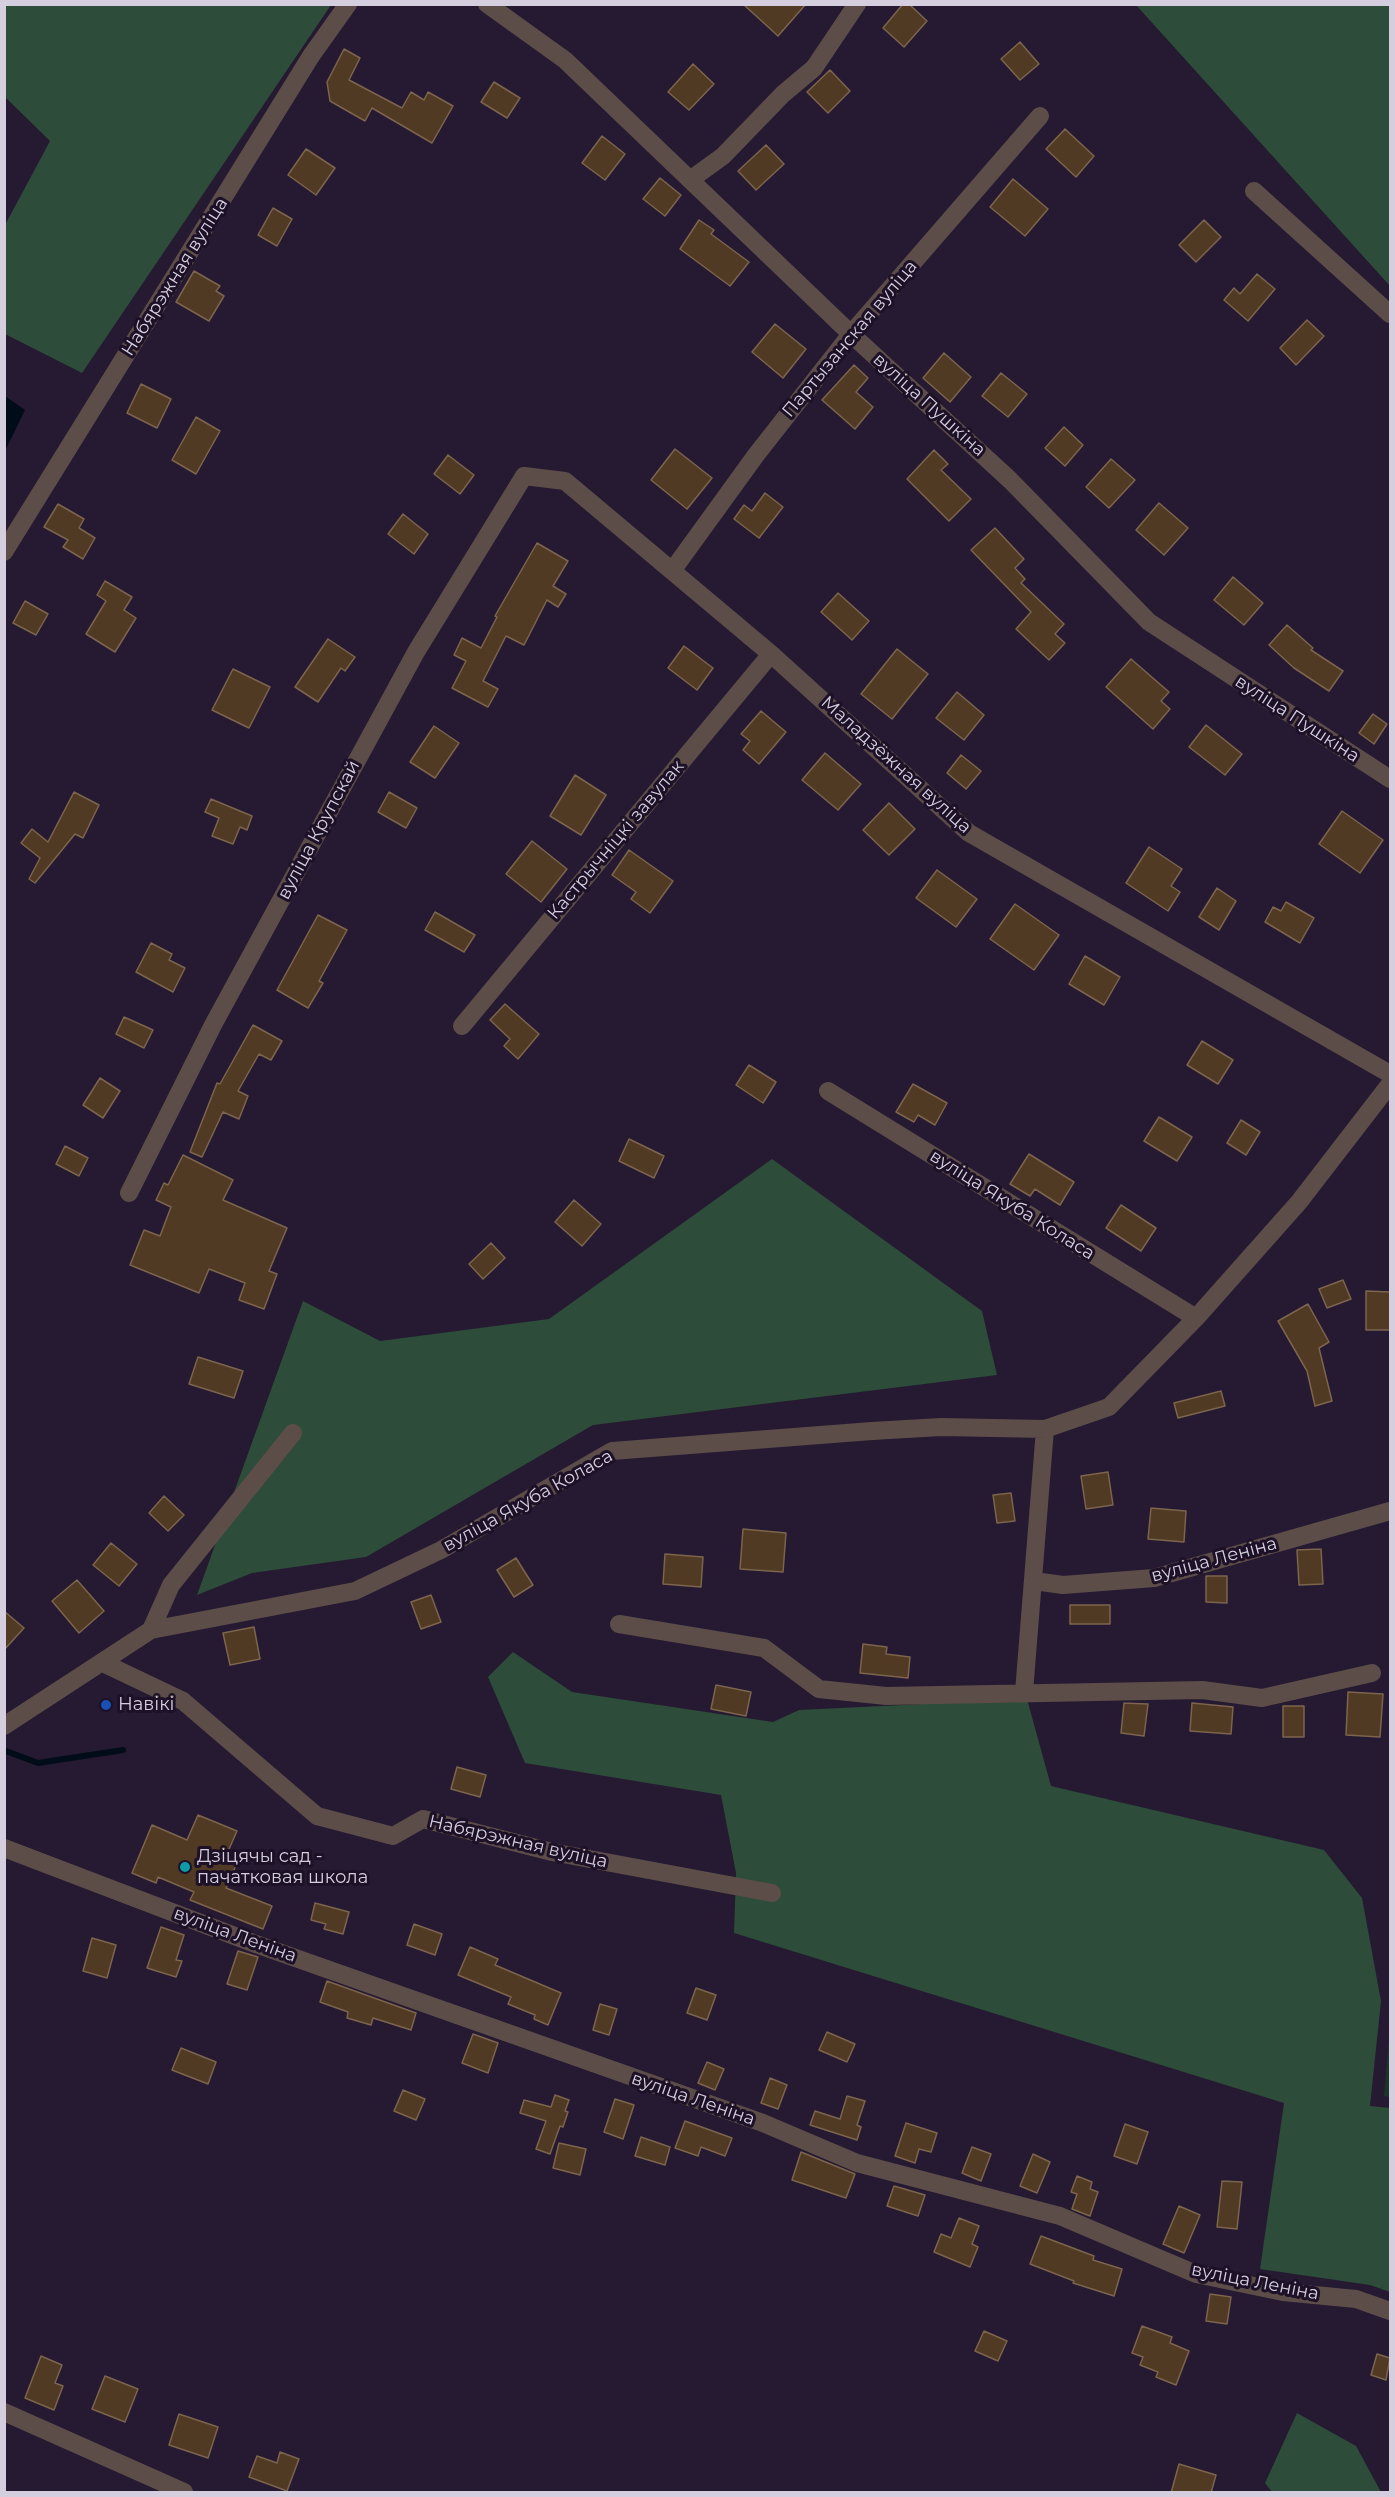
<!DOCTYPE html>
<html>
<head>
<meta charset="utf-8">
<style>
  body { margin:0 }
  #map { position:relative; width:1395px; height:2497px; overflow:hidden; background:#251a31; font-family:Montserrat,sans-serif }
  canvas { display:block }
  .frame { position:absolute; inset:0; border:6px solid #d5cede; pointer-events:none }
</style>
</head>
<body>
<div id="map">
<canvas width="1395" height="2497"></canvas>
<div class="frame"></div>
</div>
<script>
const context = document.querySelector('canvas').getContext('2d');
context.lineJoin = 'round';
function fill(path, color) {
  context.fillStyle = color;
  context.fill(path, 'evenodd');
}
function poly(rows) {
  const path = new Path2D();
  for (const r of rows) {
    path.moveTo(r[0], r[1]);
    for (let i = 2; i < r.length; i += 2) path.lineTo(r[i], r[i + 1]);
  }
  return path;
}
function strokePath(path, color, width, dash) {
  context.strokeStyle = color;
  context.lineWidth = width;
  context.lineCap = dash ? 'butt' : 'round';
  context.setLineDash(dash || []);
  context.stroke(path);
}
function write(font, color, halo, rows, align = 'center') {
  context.font = font + ' Montserrat,sans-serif';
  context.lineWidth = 6;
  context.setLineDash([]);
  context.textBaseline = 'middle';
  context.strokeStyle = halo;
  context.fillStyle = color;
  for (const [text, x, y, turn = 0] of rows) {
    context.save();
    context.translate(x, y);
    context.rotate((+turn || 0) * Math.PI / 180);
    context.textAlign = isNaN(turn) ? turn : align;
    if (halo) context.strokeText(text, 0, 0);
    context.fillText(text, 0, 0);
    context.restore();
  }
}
const green = poly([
  [1390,2026,1390,2097,1384,2096]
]);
const forest = poly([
  [4,5,331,5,82,373,5,334,5,225,50,141,5,97],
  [1136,5,1390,5,1390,286],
  [772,1159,982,1311,997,1375,593,1425,366,1557,252,1573,197,1595,303,1301,380,1341,549,1319],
  [513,1652,572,1692,773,1722,799,1710,1027,1699,1051,1786,1324,1850,1362,1898,1381,2001,1370,2106,1390,2108,1390,2292,1370,2285,1260,2269,1284,2103,734,1933,736,1873,721,1795,525,1763,488,1677],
  [1297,2413,1356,2446,1381,2492,1272,2492,1265,2483]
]);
const water = poly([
  [5,396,25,410,5,451]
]);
const stream = poly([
  [6,1751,38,1763,123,1750]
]);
const building = poly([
  [743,4,806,4,778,36,743,4],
  [903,4,909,4,927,21,904,47,883,28,903,4],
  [1020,42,1039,64,1020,80,1001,59,1020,42],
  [344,49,360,58,349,80,402,108,411,92,424,100,428,92,453,106,432,143,372,108,365,121,330,101,327,82,344,49],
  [693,64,714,84,689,110,668,92,693,64],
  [830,70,850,91,828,113,807,92,830,70],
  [494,82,520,98,507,118,481,102,494,82],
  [1065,129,1094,156,1076,177,1046,149,1065,129],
  [602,136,625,154,605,180,582,163,602,136],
  [766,145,784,164,756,190,738,171,766,145],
  [306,149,335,168,316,195,288,175,306,149],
  [660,178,681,195,665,216,643,199,660,178],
  [1013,179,1048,209,1025,236,990,207,1013,179],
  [273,208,292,219,277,246,258,235,273,208],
  [699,220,714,230,711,234,749,262,730,286,680,249,699,220],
  [1204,220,1221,237,1196,262,1179,245,1204,220],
  [194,271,220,286,216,291,224,296,209,321,176,302,194,271],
  [1257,274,1275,289,1248,321,1224,300,1234,288,1240,294,1257,274],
  [1307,320,1324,336,1296,365,1280,348,1307,320],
  [775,324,806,349,783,378,752,352,775,324],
  [944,353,971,377,950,402,923,378,944,353],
  [854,365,868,378,856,392,873,407,855,429,822,400,854,365],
  [1001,373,1027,394,1008,417,982,396,1001,373],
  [141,384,171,399,157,428,127,413,141,384],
  [196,417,220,431,196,474,172,460,196,417],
  [1064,427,1083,445,1065,466,1045,448,1064,427],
  [675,449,712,478,687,509,651,480,675,449],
  [934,450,948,464,941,470,971,499,949,521,907,479,934,450],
  [448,455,474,475,460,494,434,474,448,455],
  [1111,459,1135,480,1109,508,1086,487,1111,459],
  [765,493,783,507,759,538,734,519,744,505,752,511,765,493],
  [1159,503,1188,528,1164,555,1136,530,1159,503],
  [58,504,84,519,79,528,95,538,83,559,63,547,68,540,44,527,58,504],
  [403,514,428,534,414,554,388,534,403,514],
  [995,528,1024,559,1015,568,1025,579,1021,583,1064,624,1055,634,1065,643,1049,660,1016,629,1031,612,971,550,995,528],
  [537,543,568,561,553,586,566,594,558,607,547,600,524,645,506,636,483,681,498,689,488,707,452,688,466,661,454,655,462,638,481,648,497,617,495,616,537,543],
  [1233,577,1263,603,1244,625,1214,600,1233,577],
  [105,581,132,597,124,610,136,618,115,652,86,634,106,601,97,595,105,581],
  [838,593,869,621,852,640,821,612,838,593],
  [25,601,48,614,36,635,13,623,25,601],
  [1287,625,1313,648,1311,650,1343,671,1329,691,1294,668,1269,645,1287,625],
  [328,639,355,657,345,671,341,668,318,702,295,687,328,639],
  [684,646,713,668,697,690,668,668,684,646],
  [897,649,928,674,892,719,861,694,897,649],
  [1131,659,1169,692,1161,701,1170,709,1153,729,1106,687,1131,659],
  [233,669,270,687,249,728,212,710,233,669],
  [957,692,984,715,964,740,936,718,957,692],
  [761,711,786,732,759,764,743,750,750,741,741,734,761,711],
  [1373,714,1387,724,1374,744,1359,733,1373,714],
  [1206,725,1242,754,1225,775,1189,747,1206,725],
  [434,726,459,743,435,778,410,762,434,726],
  [825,753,861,784,838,810,802,780,825,753],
  [961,755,981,771,966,789,947,773,961,755],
  [575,775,606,795,581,835,550,816,575,775],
  [74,792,99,805,83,838,75,834,35,883,29,879,40,858,21,843,32,829,48,842,74,792],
  [389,792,417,808,406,828,378,812,389,792],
  [211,799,252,816,247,830,240,827,233,844,212,836,219,818,205,812,211,799],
  [889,803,915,829,889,855,863,830,889,803],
  [1342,811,1383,840,1360,873,1319,844,1342,811],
  [532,841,567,869,541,902,506,874,532,841],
  [1149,847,1182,869,1171,886,1180,892,1168,911,1126,883,1149,847],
  [629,850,673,881,650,913,631,899,636,892,612,875,629,850],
  [937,870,977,899,956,927,916,898,937,870],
  [1217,888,1236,901,1219,930,1199,917,1217,888],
  [1286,902,1314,918,1300,943,1265,922,1273,907,1281,911,1286,902],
  [1015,904,1059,935,1034,970,990,939,1015,904],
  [435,912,475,935,464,952,425,930,435,912],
  [318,915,347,930,319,981,323,983,308,1008,277,990,318,915],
  [151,943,172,954,169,960,185,968,173,992,136,972,151,943],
  [1085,956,1120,977,1104,1005,1069,984,1085,956],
  [505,1004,539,1034,518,1059,504,1046,510,1039,490,1020,505,1004],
  [124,1017,153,1030,144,1048,116,1034,124,1017],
  [253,1025,282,1041,271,1060,259,1054,238,1091,248,1096,239,1119,223,1112,202,1157,190,1152,217,1083,220,1084,253,1025],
  [1202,1041,1233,1060,1218,1084,1187,1065,1202,1041],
  [749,1065,776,1082,763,1103,736,1085,749,1065],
  [100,1078,120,1091,103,1118,83,1105,100,1078],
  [913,1084,947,1103,935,1125,918,1115,914,1122,896,1112,913,1084],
  [1159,1117,1192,1137,1177,1161,1144,1141,1159,1117],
  [1241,1120,1260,1132,1246,1155,1227,1143,1241,1120],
  [629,1139,664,1156,654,1178,619,1161,629,1139],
  [65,1146,88,1158,79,1176,56,1164,65,1146],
  [1029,1154,1074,1182,1060,1205,1035,1189,1030,1196,1010,1184,1029,1154],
  [183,1155,233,1180,223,1200,287,1228,269,1271,277,1274,264,1309,239,1300,245,1283,209,1269,199,1293,130,1265,144,1230,160,1236,171,1207,156,1200,164,1183,168,1185,183,1155],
  [574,1200,601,1224,582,1246,555,1222,574,1200],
  [1121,1205,1156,1228,1141,1251,1106,1228,1121,1205],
  [491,1243,505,1258,483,1279,469,1264,491,1243],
  [1343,1280,1351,1299,1327,1308,1319,1289,1343,1280],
  [1366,1291,1390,1292,1390,1330,1366,1330,1366,1291],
  [1308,1304,1329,1342,1319,1348,1332,1401,1315,1406,1307,1371,1278,1321,1308,1304],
  [198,1357,243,1371,234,1398,189,1384,198,1357],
  [1221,1391,1225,1406,1178,1418,1174,1403,1221,1391],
  [1108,1472,1113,1505,1086,1509,1081,1476,1108,1472],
  [1011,1493,1015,1521,997,1523,993,1495,1011,1493],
  [164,1496,184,1515,168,1531,149,1513,164,1496],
  [1151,1508,1186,1511,1184,1542,1148,1539,1151,1508],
  [743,1529,786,1533,783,1572,740,1569,743,1529],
  [111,1543,137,1564,119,1586,93,1565,111,1543],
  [1321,1549,1323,1584,1299,1585,1297,1550,1321,1549],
  [665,1554,703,1557,701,1587,663,1584,665,1554],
  [516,1558,533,1585,514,1597,497,1570,516,1558],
  [1206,1576,1227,1576,1227,1603,1206,1602,1206,1576],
  [77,1580,104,1611,79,1633,52,1601,77,1580],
  [431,1595,441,1622,421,1629,411,1602,431,1595],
  [1070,1605,1110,1605,1110,1624,1070,1624,1070,1605],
  [4,1611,24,1628,4,1650,4,1611],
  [254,1627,260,1659,230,1665,223,1633,254,1627],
  [863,1644,887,1647,886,1654,910,1657,908,1678,860,1673,863,1644],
  [716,1685,751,1692,746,1716,711,1709,716,1685],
  [1348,1692,1383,1694,1380,1737,1346,1735,1348,1692],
  [1124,1703,1148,1704,1144,1736,1121,1733,1124,1703],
  [1192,1703,1233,1707,1231,1734,1190,1731,1192,1703],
  [1283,1706,1304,1706,1304,1737,1283,1737,1283,1706],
  [457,1767,486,1775,480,1797,451,1789,457,1767],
  [198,1815,237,1831,226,1856,238,1861,226,1888,272,1906,263,1929,190,1900,194,1892,158,1877,156,1883,132,1873,152,1825,187,1840,198,1815],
  [315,1903,349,1912,343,1934,324,1929,326,1924,311,1920,315,1903],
  [414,1924,442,1934,435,1955,407,1945,414,1924],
  [161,1927,184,1935,176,1960,182,1961,176,1977,147,1968,161,1927],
  [92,1938,116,1945,107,1978,83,1971,92,1938],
  [470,1947,498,1959,495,1965,561,1993,548,2025,534,2019,535,2015,508,2004,511,1997,458,1975,470,1947],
  [238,1951,258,1957,247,1990,227,1984,238,1951],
  [327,1981,416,2013,411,2030,373,2018,371,2025,347,2018,348,2012,320,2002,327,1981],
  [696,1988,716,1995,707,2020,687,2013,696,1988],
  [600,2004,617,2009,609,2035,593,2030,600,2004],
  [827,2032,855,2044,847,2062,819,2050,827,2032],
  [473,2034,498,2043,488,2073,462,2063,473,2034],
  [181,2048,216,2062,208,2084,172,2070,181,2048],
  [707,2062,724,2069,715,2090,698,2083,707,2062],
  [770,2078,787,2085,778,2109,761,2103,770,2078],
  [403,2090,425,2099,416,2120,394,2111,403,2090],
  [555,2095,569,2100,565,2111,568,2112,563,2127,560,2126,550,2154,536,2149,546,2121,520,2113,524,2100,551,2107,555,2095],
  [847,2096,865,2101,857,2125,861,2127,857,2140,810,2125,815,2111,840,2119,847,2096],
  [615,2099,634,2105,623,2139,604,2132,615,2099],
  [685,2121,732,2138,725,2156,701,2147,698,2156,675,2148,685,2121],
  [906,2123,937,2133,931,2152,919,2149,915,2163,895,2156,906,2123],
  [1125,2124,1148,2132,1137,2164,1114,2156,1125,2124],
  [641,2137,670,2147,665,2165,635,2156,641,2137],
  [559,2143,586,2149,580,2175,553,2168,559,2143],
  [972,2147,991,2154,981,2181,962,2173,972,2147],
  [801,2152,855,2174,846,2198,792,2180,801,2152],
  [1033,2154,1050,2162,1037,2193,1020,2186,1033,2154],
  [1077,2176,1092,2182,1090,2189,1098,2192,1090,2216,1072,2209,1077,2194,1071,2192,1077,2176],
  [1222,2181,1242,2182,1237,2229,1217,2227,1222,2181],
  [894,2186,925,2195,918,2216,887,2206,894,2186],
  [1179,2206,1200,2215,1184,2253,1163,2244,1179,2206],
  [959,2218,979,2226,972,2244,978,2247,970,2267,934,2252,941,2234,951,2238,959,2218],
  [1041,2236,1094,2256,1093,2260,1122,2269,1114,2296,1073,2283,1074,2281,1030,2264,1041,2236],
  [1210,2294,1231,2297,1227,2324,1206,2321,1210,2294],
  [1142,2326,1172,2337,1170,2343,1189,2351,1176,2385,1156,2377,1158,2372,1140,2365,1143,2357,1132,2353,1142,2326],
  [984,2331,1007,2341,998,2361,975,2351,984,2331],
  [1377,2354,1390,2358,1386,2380,1371,2375,1377,2354],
  [41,2356,62,2365,55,2383,63,2386,54,2410,25,2398,41,2356],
  [105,2376,138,2389,125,2422,92,2409,105,2376],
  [179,2414,218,2427,208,2458,169,2445,179,2414],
  [280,2452,299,2459,287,2491,249,2477,257,2456,277,2463,280,2452],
  [1179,2464,1216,2475,1211,2493,1171,2493,1179,2464]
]);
const minor = poly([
  [487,4,565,60,851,334,1010,480,1149,622,1390,779],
  [690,180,723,156,783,94,814,68,857,4],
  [1254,191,1390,314],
  [4,552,311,56,348,4],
  [672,571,756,455,851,334,1040,116],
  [462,1026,771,654],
  [828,1091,1196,1318],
  [129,1193,213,1025,416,652,524,476,565,481,771,654,969,833,1390,1074],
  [1034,1581,1063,1585,1154,1578,1390,1511],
  [619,1624,764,1648,819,1689,886,1696,1202,1690,1262,1698,1372,1673],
  [151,1630,171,1585,293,1433],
  [103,1663,183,1701,317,1816,393,1836,423,1819,552,1852,772,1893],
  [1024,1692,1045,1429],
  [4,1726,151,1630,355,1591,441,1550,612,1451,872,1431,941,1427,1045,1429,1109,1407,1196,1318,1299,1202,1390,1084],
  [4,1848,253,1943,763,2123,857,2163,1060,2216,1196,2274,1283,2292,1356,2299,1390,2311],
  [4,2412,184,2492]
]);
const markers = [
  [106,1705,6,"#1a4fb4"],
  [185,1867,6,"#0f9aa8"]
];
const streetNames = [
  ["Набярэжная вуліца",175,277,-58],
  ["Партызанская вуліца",850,339,-50],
  ["вуліца Пушкіна",929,405,42],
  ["вуліца Пушкіна",1297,719,33],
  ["Маладзёжная вуліца",896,765,42],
  ["вуліца Крупскай",319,830,-62],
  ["Кастрычніцкі завулак",616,840,-50],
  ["вуліца Якуба Коласа",1012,1205,32],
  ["вуліца Якуба Коласа",528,1501,-29],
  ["вуліца Леніна",1214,1560,-15],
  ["Набярэжная вуліца",518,1842,13],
  ["вуліца Леніна",235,1935,20],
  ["вуліца Леніна",693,2099,19],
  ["вуліца Леніна",1255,2282,11]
];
const poiNames = [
  ["Навікі",118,1705],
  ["Дзіцячы сад -",197,1857],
  ["пачатковая школа",197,1878]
];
fill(green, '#193626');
fill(forest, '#2d4c39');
fill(water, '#000d18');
strokePath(stream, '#000d18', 6);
fill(building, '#503a24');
strokePath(building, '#7c644d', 1.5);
strokePath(minor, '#5c4d49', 18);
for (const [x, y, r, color] of markers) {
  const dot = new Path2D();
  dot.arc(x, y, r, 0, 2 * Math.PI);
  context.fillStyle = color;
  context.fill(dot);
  strokePath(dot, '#1c1127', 2);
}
write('18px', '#d5cede', '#1c1127', streetNames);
write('18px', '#d5cede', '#1c1127', poiNames, 'left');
</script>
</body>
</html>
